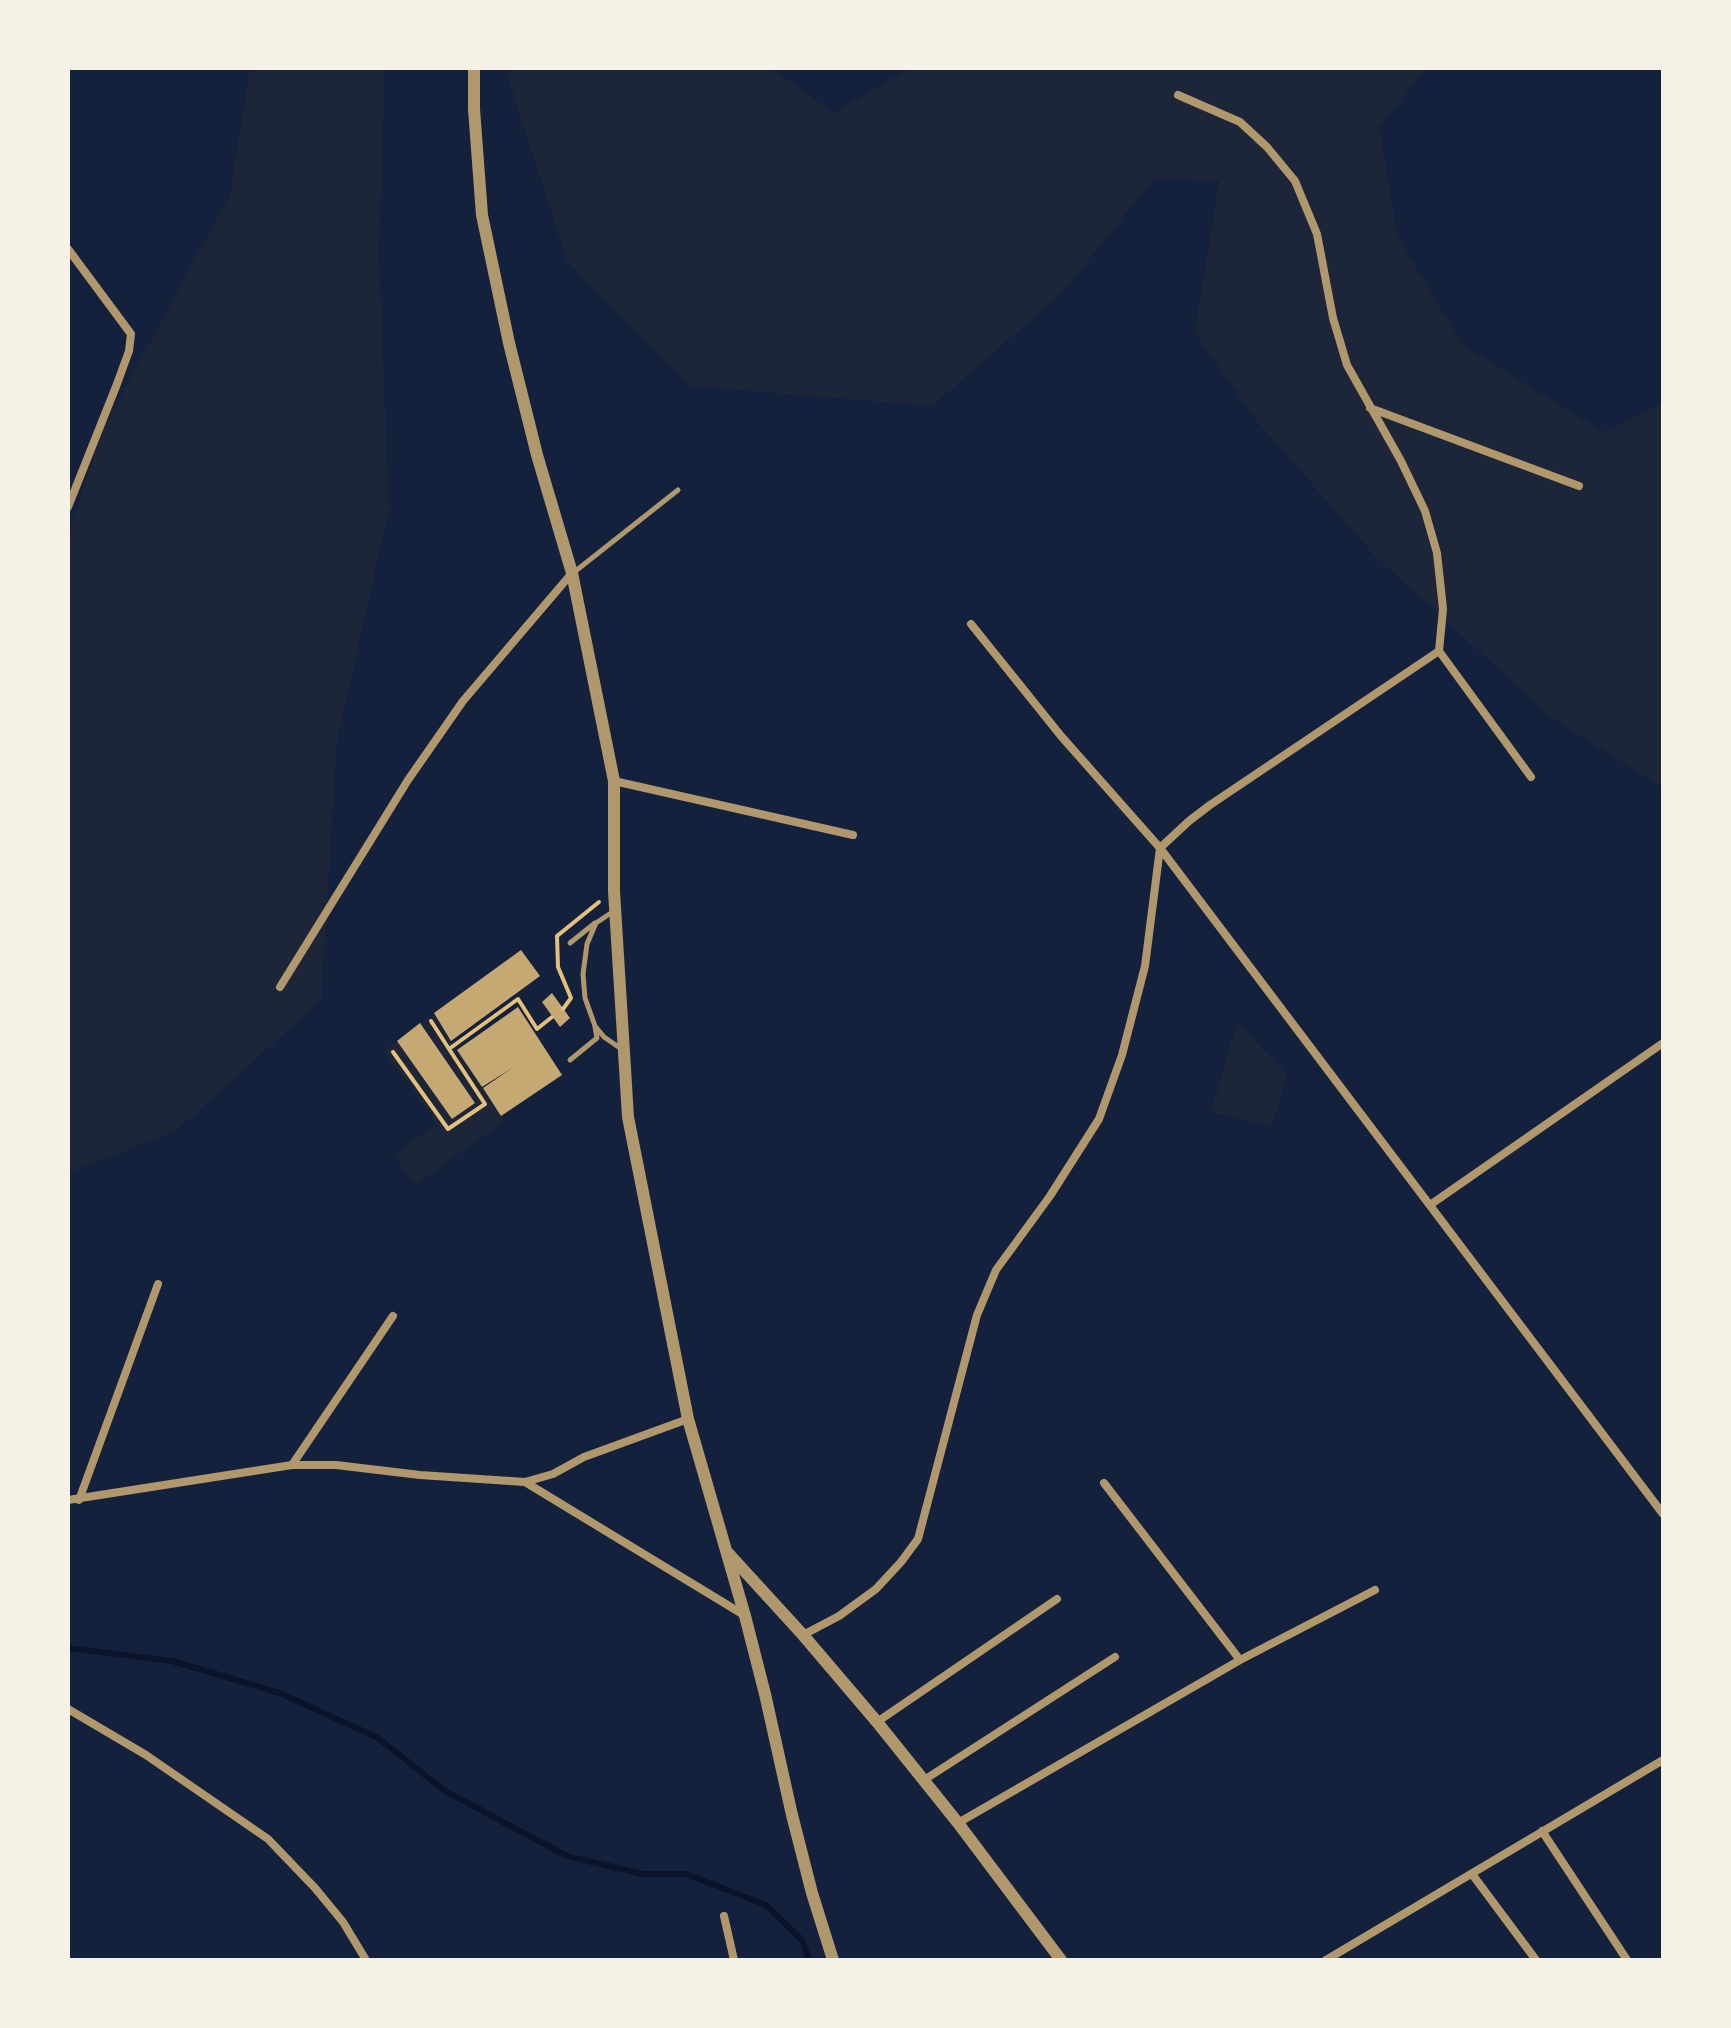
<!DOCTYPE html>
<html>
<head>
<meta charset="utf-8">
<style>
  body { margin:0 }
  #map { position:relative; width:1731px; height:2028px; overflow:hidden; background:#14213d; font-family:"Crimson Pro",serif }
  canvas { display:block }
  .frame { position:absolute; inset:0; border:70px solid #f6f1e7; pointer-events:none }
</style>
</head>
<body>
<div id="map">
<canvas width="1731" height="2028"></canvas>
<div class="frame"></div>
</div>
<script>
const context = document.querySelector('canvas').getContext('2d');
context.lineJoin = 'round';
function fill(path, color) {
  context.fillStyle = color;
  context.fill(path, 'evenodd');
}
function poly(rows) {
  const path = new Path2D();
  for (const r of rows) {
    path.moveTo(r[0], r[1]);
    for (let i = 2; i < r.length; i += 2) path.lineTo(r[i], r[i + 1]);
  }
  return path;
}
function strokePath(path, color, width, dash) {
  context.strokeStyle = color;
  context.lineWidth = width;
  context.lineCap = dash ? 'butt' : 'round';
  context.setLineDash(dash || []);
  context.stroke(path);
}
const green = poly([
  [250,68,385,68,379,253,389,510,337,741,321,1000,176,1131,68,1173,68,539,101,433,230,195],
  [505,68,771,68,834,113,910,68,1427,68,1379,127,1397,236,1463,345,1603,432,1663,402,1663,788,1551,717,1374,555,1256,420,1195,333,1219,181,1153,180,1062,293,932,406,690,386,567,261],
  [434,1013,504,1121,416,1185,395,1158,401,1150,437,1123,384,1050,397,1041,452,1119,475,1102,420,1023],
  [1237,1022,1287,1075,1272,1126,1211,1112]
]);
const stream = poly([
  [68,1648,172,1661,280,1693,378,1738,445,1791,567,1856,642,1874,686,1874,766,1905,802,1940,809,1960]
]);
const building = poly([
  [521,950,540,976,451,1041,434,1013],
  [552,993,570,1018,560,1027,542,1002],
  [518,1007,562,1075,501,1116,483,1088,512,1068,482,1087,457,1050],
  [420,1023,475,1103,452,1119,397,1041]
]);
const path = poly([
  [563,1009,571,998,558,967,557,936,599,902],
  [431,1021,449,1049],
  [393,1052,448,1129,485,1104,449,1049,518,999,537,1029,552,1017]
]);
const service = poly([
  [573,573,678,490],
  [614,911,596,923,587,944,583,974,585,998,595,1026,604,1037,623,1050],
  [570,943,595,923],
  [570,1060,597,1038,595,1027]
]);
const minor = poly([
  [1178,95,1240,122,1267,147,1295,181,1317,234,1333,318,1347,365,1401,461,1425,511,1437,553,1443,609,1439,651,1531,777],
  [68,249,131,334,129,351,117,384,68,507],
  [1370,408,1579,486],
  [971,624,1061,736,1160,848,1663,1514],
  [614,781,853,835],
  [1160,848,1189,821,1210,805,1439,651],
  [280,987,408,780,463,701,572,573],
  [1430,1205,1663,1043],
  [292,1465,393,1316],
  [525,1482,744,1615],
  [1104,1483,1240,1660],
  [68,1500,292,1465,336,1465,420,1475,525,1482,553,1474,584,1457,688,1419],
  [79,1500,158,1284],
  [803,1635,839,1616,876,1589,901,1562,918,1539,977,1315,996,1270,1050,1196,1099,1119,1122,1055,1145,966,1160,848],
  [68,1709,146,1755,268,1839,315,1888,343,1922,366,1960],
  [877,1722,1057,1599],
  [924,1780,1115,1657],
  [958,1823,1240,1660,1375,1590],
  [1542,1831,1627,1960],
  [1472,1874,1536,1960],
  [724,1916,734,1960],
  [1326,1960,1663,1760]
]);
const tertiary = poly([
  [474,68,474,109,482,215,509,343,537,455,572,573,614,781,614,891,628,1117,688,1419,745,1616,765,1694,792,1815,812,1893,833,1960],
  [728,1553,803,1635,877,1722,958,1823,1061,1960]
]);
fill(green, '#1d2539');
strokePath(stream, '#0b132b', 6);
fill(building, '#c6a872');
strokePath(path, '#e5c07b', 4);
strokePath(service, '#b1986c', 5);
strokePath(minor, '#b1986c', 8);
strokePath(tertiary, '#b1986c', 12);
</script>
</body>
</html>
